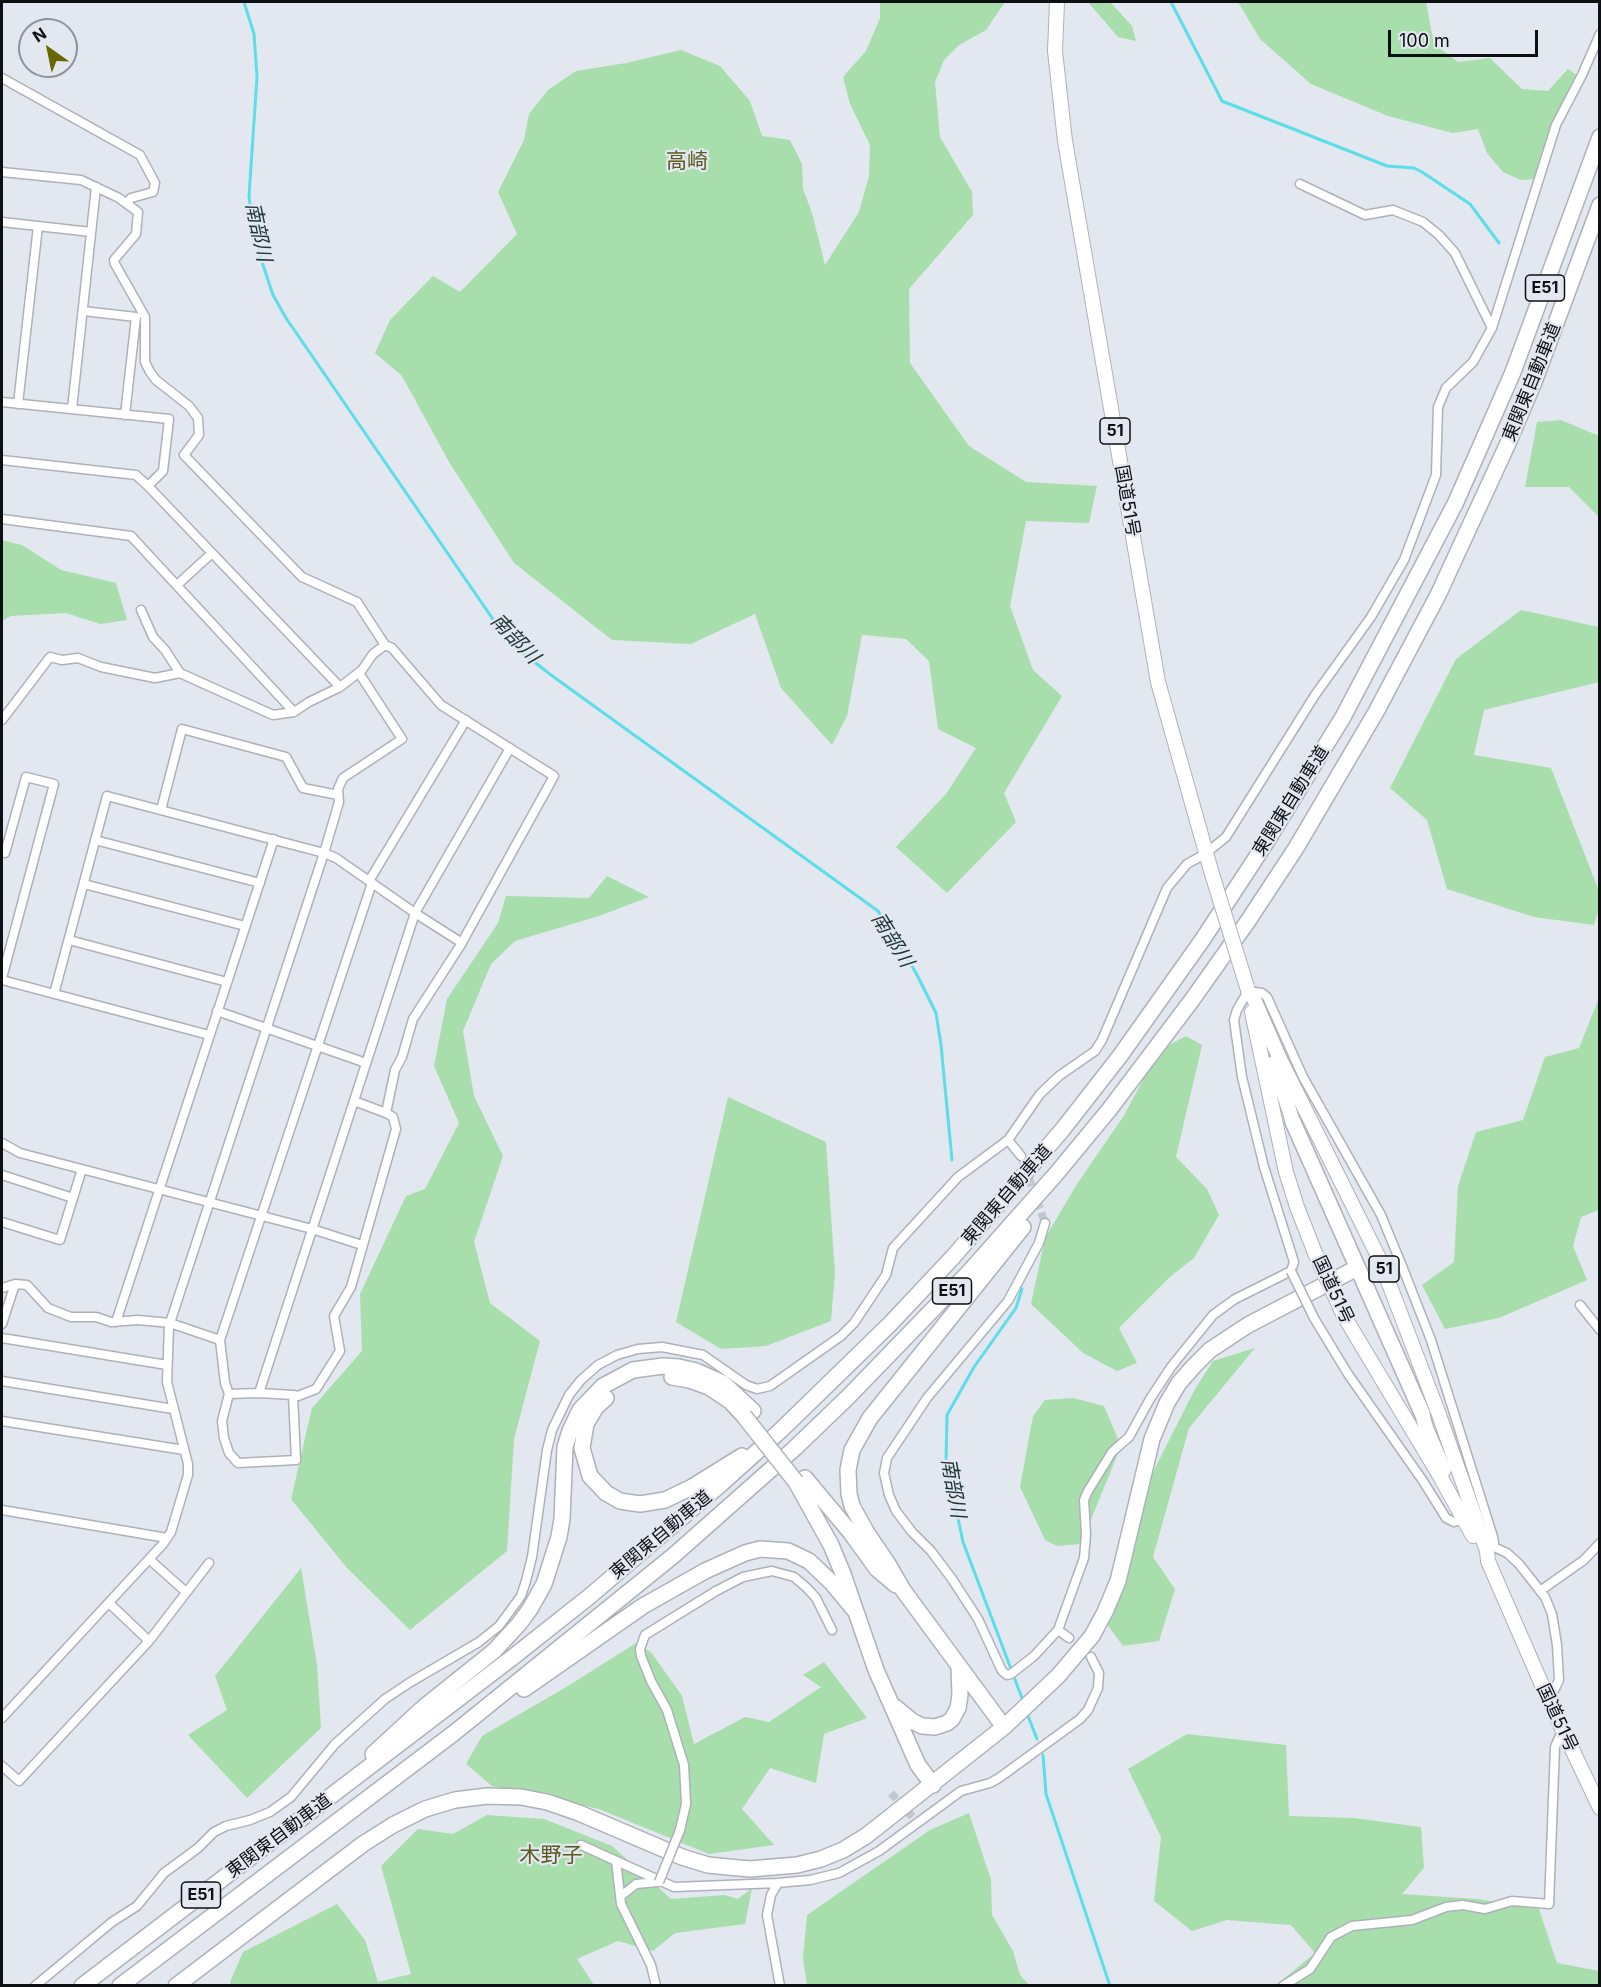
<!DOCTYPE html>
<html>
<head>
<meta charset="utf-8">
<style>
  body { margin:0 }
  #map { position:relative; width:1601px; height:1987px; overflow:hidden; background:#e3e7f0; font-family:Inter,sans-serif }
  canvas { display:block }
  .frame { position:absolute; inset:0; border:3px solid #0e0f12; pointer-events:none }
  .north { position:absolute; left:18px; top:18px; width:60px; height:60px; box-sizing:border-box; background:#e3e7f0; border:2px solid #8e9197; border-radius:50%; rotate:327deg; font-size:16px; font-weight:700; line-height:24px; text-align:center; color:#0e0f12 }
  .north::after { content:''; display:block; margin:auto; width:21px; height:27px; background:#686700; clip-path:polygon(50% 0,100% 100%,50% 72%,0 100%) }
  .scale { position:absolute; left:1388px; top:30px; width:150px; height:27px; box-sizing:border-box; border:3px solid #0e0f12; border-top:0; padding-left:8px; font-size:18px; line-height:21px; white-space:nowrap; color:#0e0f12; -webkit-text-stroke:4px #e3e7f0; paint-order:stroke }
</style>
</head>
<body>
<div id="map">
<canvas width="1601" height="1987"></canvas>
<div class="frame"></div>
<div class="north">N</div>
<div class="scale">100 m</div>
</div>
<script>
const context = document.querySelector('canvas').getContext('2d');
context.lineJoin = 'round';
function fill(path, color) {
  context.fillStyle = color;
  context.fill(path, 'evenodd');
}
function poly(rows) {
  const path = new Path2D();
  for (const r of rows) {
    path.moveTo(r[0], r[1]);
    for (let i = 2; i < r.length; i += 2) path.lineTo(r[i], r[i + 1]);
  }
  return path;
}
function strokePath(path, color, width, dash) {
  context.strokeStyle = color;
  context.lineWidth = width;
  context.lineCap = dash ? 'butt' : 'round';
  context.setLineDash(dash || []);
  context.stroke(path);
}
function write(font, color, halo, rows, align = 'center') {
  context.font = font + ' Inter,"Noto Sans JP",sans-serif';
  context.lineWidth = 4.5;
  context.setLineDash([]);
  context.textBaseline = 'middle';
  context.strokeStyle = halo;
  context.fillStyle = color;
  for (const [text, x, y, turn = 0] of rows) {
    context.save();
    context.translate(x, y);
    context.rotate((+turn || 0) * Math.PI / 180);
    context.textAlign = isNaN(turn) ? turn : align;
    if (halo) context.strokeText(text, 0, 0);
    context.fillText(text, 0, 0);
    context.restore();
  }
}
const green = poly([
  [880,2,1005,2,986,30,959,45,944,60,935,82,940,137,972,192,973,215,909,289,910,363,969,446,1026,482,1097,486,1089,523,1026,521,1010,606,1033,670,1062,696,1004,793,1016,822,947,893,896,847,946,794,976,748,938,729,929,661,906,639,862,635,847,716,832,745,781,688,755,614,691,644,612,640,514,563,449,462,402,376,375,353,390,320,433,276,460,292,517,234,498,192,524,140,529,114,548,90,576,71,626,63,681,50,720,66,750,101,762,136,790,140,802,164,803,189,812,213,825,265,859,212,869,176,870,145,850,104,843,77,866,51,880,18],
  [1088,2,1110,2,1132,26,1136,41,1118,37],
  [1238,2,1426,2,1434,44,1458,62,1490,58,1522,89,1548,91,1568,69,1577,75,1555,116,1535,179,1521,180,1503,172,1487,153,1478,129,1453,133,1388,116,1311,84,1260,39],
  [1561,420,1599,436,1599,517,1569,487,1525,487,1537,422],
  [2,540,22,545,61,570,116,583,127,620,100,624,66,613,11,616,2,621],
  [1521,610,1599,627,1599,682,1484,710,1474,755,1551,768,1599,891,1599,908,1594,925,1534,917,1447,889,1427,820,1390,788,1456,659],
  [607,876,649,897,599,916,515,941,491,964,463,1031,474,1096,503,1156,474,1242,490,1303,540,1341,514,1439,507,1551,410,1630,347,1568,291,1499,312,1408,362,1351,360,1294,406,1196,425,1189,459,1123,434,1066,447,999,498,923,506,896,589,898],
  [1599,998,1599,1210,1581,1217,1573,1246,1587,1280,1499,1318,1445,1329,1422,1285,1454,1262,1458,1186,1476,1132,1523,1120,1545,1057,1579,1048],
  [1186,1036,1202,1045,1176,1157,1207,1189,1219,1215,1194,1258,1171,1276,1119,1328,1137,1363,1117,1371,1083,1353,1031,1304,1045,1238,1077,1184,1123,1117,1149,1069,1169,1045],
  [728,1097,826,1142,835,1273,831,1321,766,1346,721,1349,676,1322],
  [1255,1348,1189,1428,1153,1557,1175,1589,1159,1641,1123,1646,1106,1623,1151,1476,1195,1389,1213,1361],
  [1073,1398,1104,1406,1121,1446,1081,1544,1057,1546,1045,1540,1020,1487,1033,1416,1045,1400],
  [301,1568,317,1665,321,1728,247,1798,188,1735,227,1710,215,1676],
  [636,1643,651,1652,682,1696,694,1744,745,1717,769,1722,821,1687,803,1675,824,1662,867,1718,824,1734,816,1783,770,1768,742,1809,774,1845,709,1854,599,1809,492,1786,466,1764,482,1736,568,1686],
  [1187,1734,1286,1745,1289,1816,1354,1818,1421,1827,1424,1868,1402,1894,1477,1899,1539,1909,1557,1963,1599,1971,1599,1985,1276,1985,1315,1953,1291,1925,1227,1920,1192,1931,1154,1901,1161,1837,1128,1769],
  [969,1813,991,1880,992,1915,1013,1951,1020,1975,1029,1985,807,1985,803,1958,807,1915,930,1830],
  [487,1815,544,1819,612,1846,671,1899,725,1895,738,1899,752,1888,745,1924,675,1933,653,1951,618,1941,577,1959,594,1985,232,1986,230,1982,243,1952,337,1904,365,1940,378,1982,411,1974,381,1866,418,1829,453,1834]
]);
const stream = poly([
  [244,2,254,34,257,77,249,196,252,221,263,265,273,295,286,318,499,628,524,654,551,675,878,911,916,973,936,1013,941,1045,952,1160],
  [1171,2,1222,101,1387,166,1414,168,1422,172,1470,204,1499,243],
  [1022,1289,1016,1308,974,1367,947,1415,946,1461,963,1542,1022,1698],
  [1028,1716,1037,1739],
  [1043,1755,1046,1794,1110,1986]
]);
const minorTunnel = poly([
  [1021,1156,1045,1223],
  [891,1793,918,1823]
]);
const minor = poly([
  [2,78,140,155,155,183,153,192,131,198,127,203],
  [2,172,81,180,119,198,138,212,136,234,114,260,115,264,145,317,145,362,150,372,156,380,189,406,198,418,199,435,184,455,302,577,357,602,385,645,373,654,362,670,340,687,309,702,294,712,273,715,180,673,165,650,153,637,141,610],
  [1300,184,1365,215,1393,210,1423,222,1439,235,1455,253,1492,328],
  [2,222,91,232],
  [83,311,136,317,125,415],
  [2,402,169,419,163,471,148,486],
  [18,404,38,226],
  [72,409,96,187],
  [2,460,136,475,148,486,340,687],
  [2,519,131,536,294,712],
  [177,585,212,553],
  [385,645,392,648,441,705,554,776,460,946,413,1019,402,1057,395,1070,386,1113],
  [2,720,50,657,62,660,78,658,101,667,155,678,180,673],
  [161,810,182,729,286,757,303,788,338,795],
  [95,840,260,883],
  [2,852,5,853,26,777,54,784,2,978],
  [369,881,466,720],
  [84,884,245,926],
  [69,940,227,982],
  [462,943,415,913,510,748],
  [2,980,209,1035],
  [54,994,107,796,324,853,336,858,415,913,259,1393],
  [217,1011,366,1063],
  [1008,1140,1021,1156],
  [2,1143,20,1153,312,1229,362,1245],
  [2,1175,73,1198],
  [2,1222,60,1240,82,1169],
  [1045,1223,1039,1243,1008,1301,927,1398,887,1458,884,1473,889,1495,896,1511,912,1532,931,1551,952,1579,978,1619,1002,1671,1007,1675,1011,1674,1034,1656,1058,1630,1084,1558,1086,1534,1084,1500,1088,1491,1112,1452,1129,1437,1150,1399,1171,1367,1213,1315,1235,1299,1291,1271,1294,1262,1264,1167,1242,1077,1234,1020,1237,1010,1248,991,1262,993,1267,997,1303,1077,1381,1215,1402,1266,1431,1340,1493,1537,1494,1543,1487,1551],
  [2,1288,15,1284,27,1285,48,1308,71,1317,96,1317,111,1322,138,1320,170,1323,220,1340,372,883],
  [1580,1305,1600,1330],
  [1314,1318,1348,1374,1423,1481,1446,1518,1454,1522,1465,1519],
  [116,1322,274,839],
  [2,1324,15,1284],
  [2,1338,167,1365],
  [220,1340,225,1383,229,1394],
  [2,1381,173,1409],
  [293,1395,296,1460,238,1463,229,1453,224,1438,222,1421,229,1394,259,1393,293,1395,298,1396,316,1389,340,1351,334,1316,351,1287,396,1129,393,1117,386,1113,354,1101],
  [2,1421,184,1450],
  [2,1510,167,1538],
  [1492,1546,1507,1553,1519,1564,1545,1597,1552,1614,1557,1645,1559,1680,1549,1701],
  [149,1559,186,1592],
  [1540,1591,1584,1560,1600,1543],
  [109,1603,149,1641],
  [1058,1630,1069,1638],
  [2,1718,163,1544,171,1532,188,1475,188,1464,167,1382,169,1326,324,853,339,802,338,789,343,778,402,739,359,673],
  [2,1766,19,1781,149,1641,209,1563],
  [680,1830,686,1804,684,1765,667,1710,651,1681,641,1656,640,1649,645,1635,716,1591,743,1577,772,1571,794,1577,807,1588,816,1598,832,1630],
  [581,1845,674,1887,778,1883,810,1880,839,1873,879,1851,961,1791,990,1783,999,1778,1080,1719,1088,1710,1098,1688,1099,1673,1091,1657],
  [616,1861,621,1904,651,1965,656,1986],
  [778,1883,771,1895,767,1915,780,1986],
  [621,1896,636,1884,658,1882],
  [35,1986,112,1922,137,1906,164,1873,198,1848,214,1832,226,1826,250,1820,270,1812,291,1797,335,1744,385,1699,409,1683,479,1642,499,1626,521,1596,526,1581,532,1557,547,1450,552,1430,569,1395,581,1380,598,1365,617,1355,638,1349,662,1347,703,1355,746,1385,757,1389,770,1386,841,1336,854,1323,886,1275,893,1248,958,1177,1008,1140,1040,1094,1059,1076,1095,1051,1102,1040,1167,888,1187,864,1205,854,1226,837,1315,695,1371,617,1404,560,1436,475,1438,407,1446,388,1473,362,1492,328,1556,125,1582,75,1600,34],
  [1283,1986,1310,1969,1331,1937,1352,1926,1412,1920,1446,1907,1463,1905,1485,1909,1512,1901,1549,1904,1555,1747,1562,1731]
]);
const trunk = poly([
  [1057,2,1055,51,1065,141,1158,682,1212,874],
  [1248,991,1253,997,1279,1057,1380,1260,1438,1412,1487,1551,1488,1561,1549,1701,1600,1808],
  [1252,1012,1286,1172,1297,1207,1315,1253],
  [1274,1063,1293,1122],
  [1344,1316,1441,1478,1473,1536],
  [1422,1413,1426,1428,1444,1470]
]);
const motorway = poly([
  [1293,1122,1422,1413],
  [672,1377,689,1380,709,1387,730,1401,744,1416],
  [606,1398,596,1407,586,1424,582,1448,590,1476,606,1493,620,1501,640,1504,665,1500,692,1487,742,1456],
  [805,1478,851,1533,877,1569,896,1585],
  [796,1482,831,1545,843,1574,876,1670,918,1765,933,1785],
  [524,1689,643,1606,705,1571,745,1553,760,1549,788,1551,809,1561,832,1583,856,1612],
  [895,1707,912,1721,922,1726,935,1727,947,1723,952,1719,958,1708,960,1695,959,1667],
  [1004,1727,903,1590,888,1564,867,1533,852,1506,849,1494,848,1470,852,1450,870,1418,1023,1227],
  [373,1754,424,1707,494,1651,519,1624,530,1609,544,1584,559,1537,562,1519,565,1447,570,1431,580,1410,603,1386,633,1370,663,1366,679,1367,696,1371,723,1383,753,1411],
  [82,1986,513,1657,590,1596,721,1484,780,1431,890,1324,953,1257,1063,1129,1120,1056,1203,939,1267,841,1343,717,1455,504,1481,445,1513,372,1600,137],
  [120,1986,454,1733,673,1556,795,1448,848,1397,970,1271,1056,1174,1109,1110,1192,1000,1248,921,1296,848,1376,712,1438,595,1509,441,1534,382,1600,205],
  [176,1986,363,1844,393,1825,425,1809,455,1800,487,1796,521,1797,547,1802,579,1813,682,1857,708,1865,728,1867,750,1869,797,1865,821,1859,843,1850,866,1836,1004,1727,1058,1676,1092,1636,1105,1612,1118,1581,1152,1439,1167,1403,1179,1383,1194,1366,1210,1350,1248,1325,1357,1268]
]);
const minorBridge = poly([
  [1291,1271,1314,1318],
  [659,1882,680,1830]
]);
const trunkBridge = poly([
  [1212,874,1247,987],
  [1315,1253,1344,1316]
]);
const motorwayBridge = poly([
  [744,1416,796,1482]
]);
const shields = [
  [1545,288,39],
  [1115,431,30],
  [1384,1269,30],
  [952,1291,39],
  [201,1895,39]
];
const shieldNames = [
  ["E51",1545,288],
  ["51",1115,431],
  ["51",1384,1269],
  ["E51",952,1291],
  ["E51",201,1895]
];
const streetNames = [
  ["東関東自動車道",1532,382,-68],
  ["国道51号",1127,501,80],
  ["東関東自動車道",1291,801,-58],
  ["東関東自動車道",1007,1195,-49],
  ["国道51号",1333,1290,65],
  ["東関東自動車道",661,1535,-40],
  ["国道51号",1557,1718,65],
  ["東関東自動車道",279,1836,-37]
];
const waterNames = [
  ["南部川",258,232,78],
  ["南部川",515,639,46],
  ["南部川",892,940,58],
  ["南部川",953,1488,80]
];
const quarterNames = [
  ["高崎",687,162],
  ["木野子",551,1856]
];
fill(green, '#a7deac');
strokePath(stream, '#5bdee7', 3);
strokePath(minorTunnel, '#c3c7cf', 8, [8, 4]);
strokePath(minor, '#aeb1ba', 11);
strokePath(trunk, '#aeb1ba', 16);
strokePath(motorway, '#aeb1ba', 18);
strokePath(minor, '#fff', 8);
strokePath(trunk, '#fff', 14);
strokePath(motorway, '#fff', 15);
strokePath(minorBridge, '#aeb1ba', 11, []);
strokePath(trunkBridge, '#aeb1ba', 16, []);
strokePath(motorwayBridge, '#aeb1ba', 18, []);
strokePath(minorBridge, '#fff', 8);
strokePath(trunkBridge, '#fff', 14);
strokePath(motorwayBridge, '#fff', 15);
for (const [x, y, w] of shields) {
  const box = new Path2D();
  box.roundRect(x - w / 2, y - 13, w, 26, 4.5);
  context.fillStyle = '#e3e7f0';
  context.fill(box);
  strokePath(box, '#0e0f12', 1.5);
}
write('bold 16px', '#0e0f12', null, shieldNames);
write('18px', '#0e0f12', '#e3e7f0', streetNames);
write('italic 20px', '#21383a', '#e3e7f0', waterNames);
write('21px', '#5a591e', '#e3e7f0', quarterNames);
</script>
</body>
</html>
